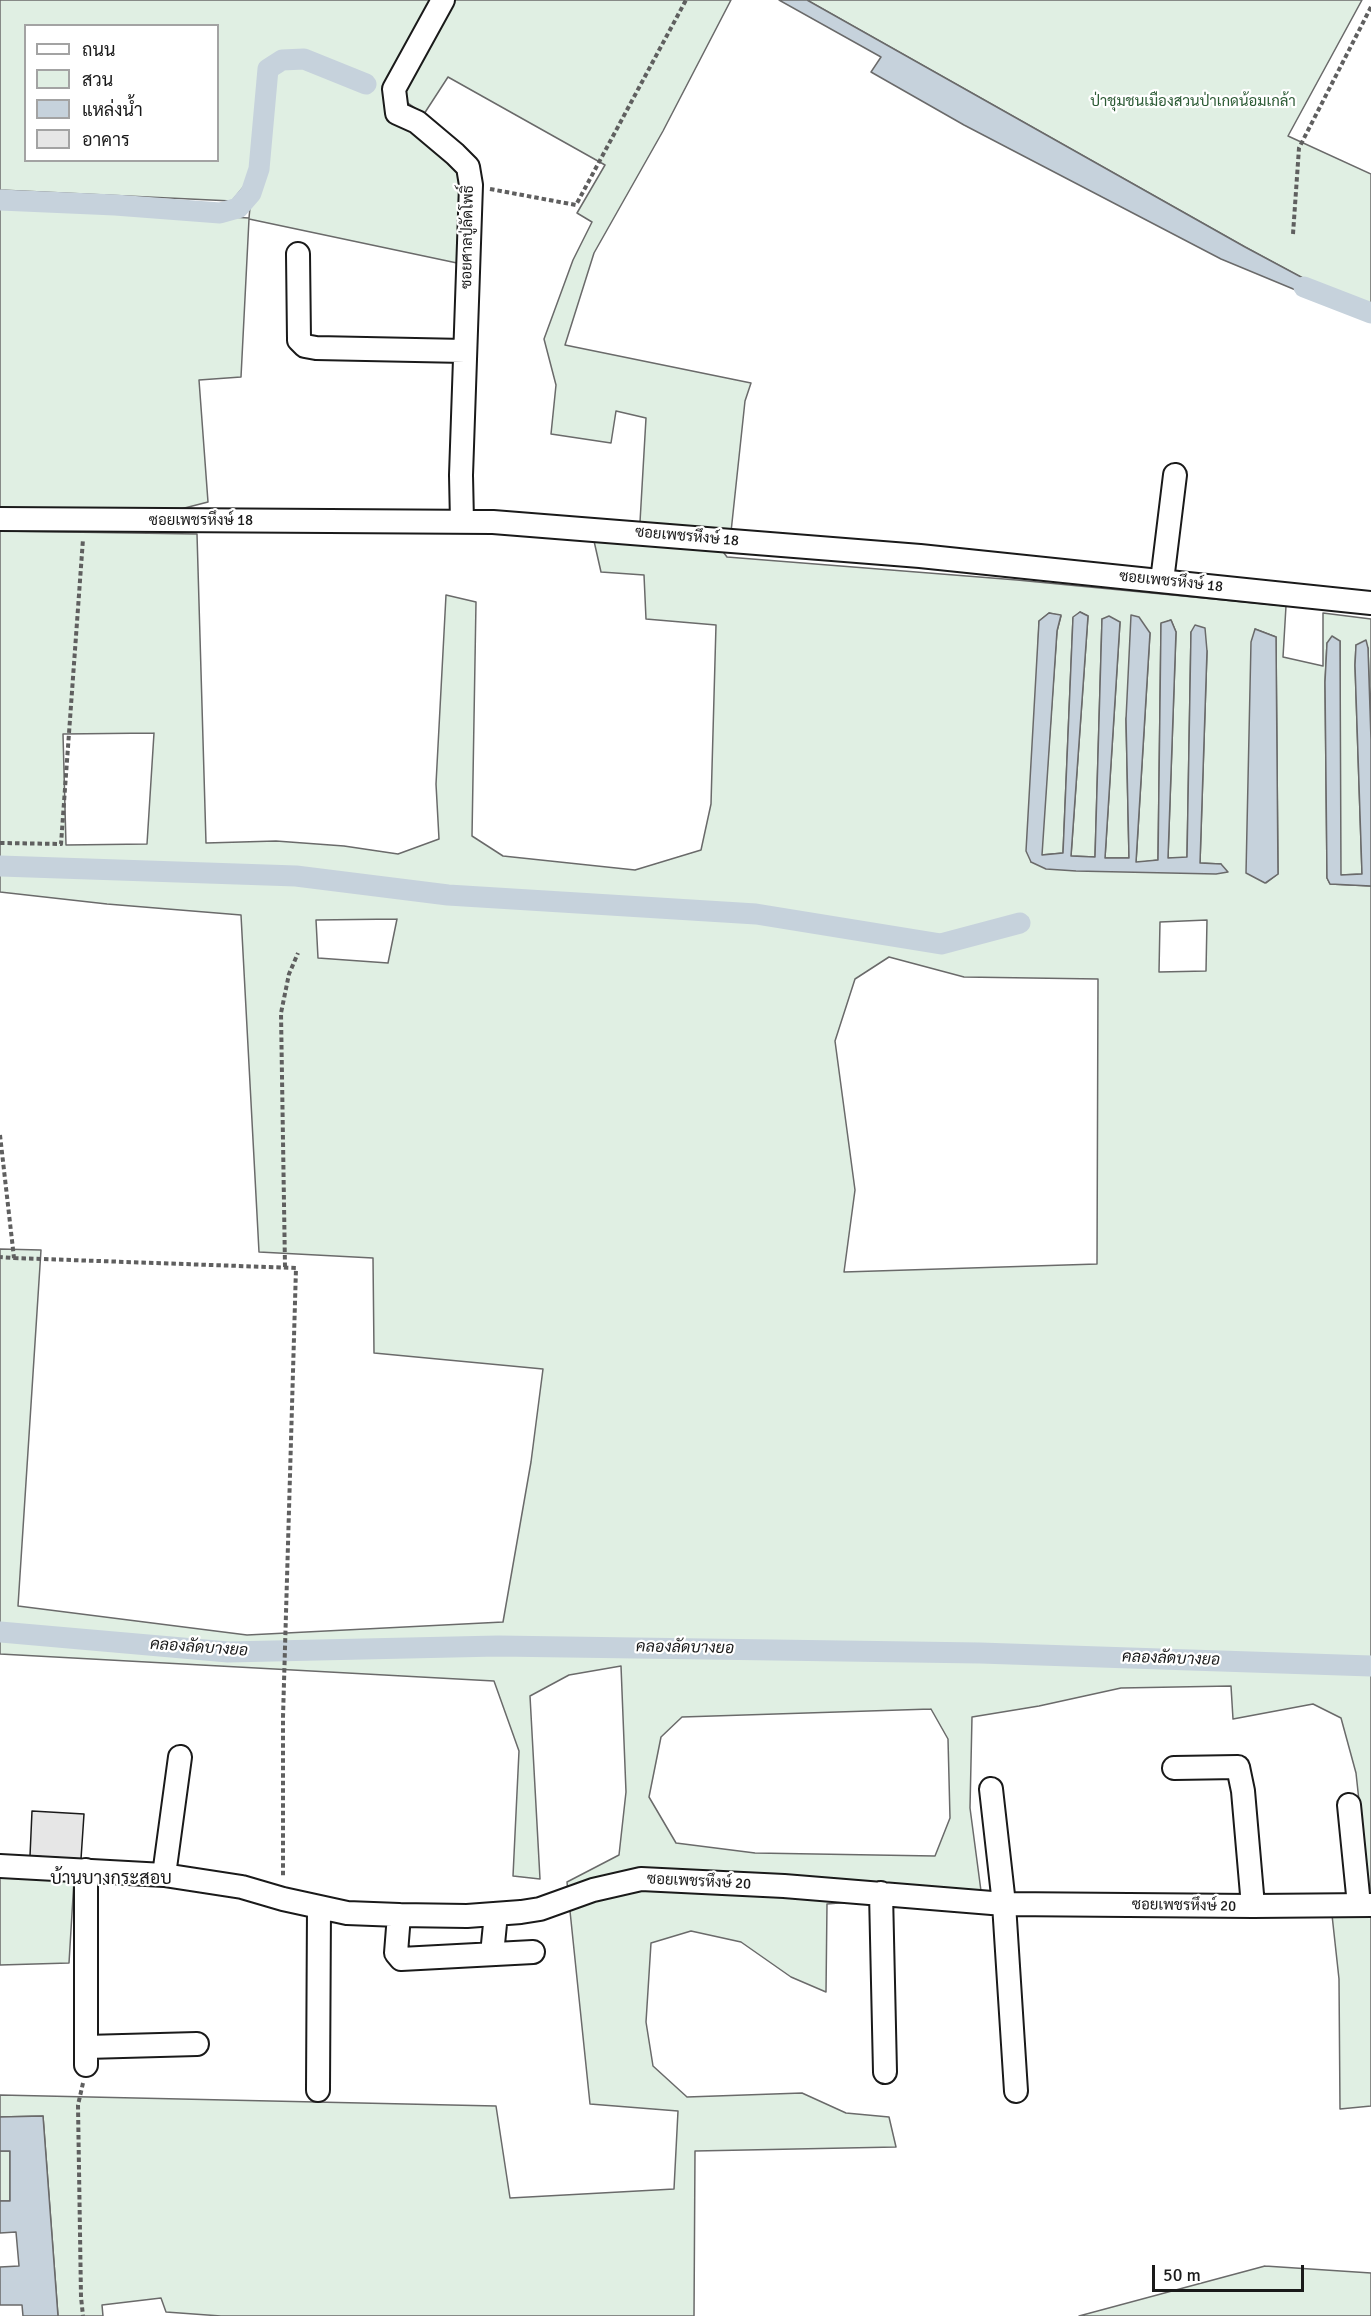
<!DOCTYPE html>
<html>
<head>
<meta charset="utf-8">
<style>
  body { margin:0 }
  #map { position:relative; width:1371px; height:2316px; overflow:hidden; background:#fff; font-family:Signika,Sarabun,sans-serif }
  canvas { display:block }
  .legend { position:absolute; left:24px; top:24px; width:195px; height:138px; box-sizing:border-box; background:#fff; border:2px solid #a3a3a3; margin:0; padding:8px 10px; list-style:none; font-size:18px; color:#1a1a1a }
  .legend li { display:flex; align-items:center; gap:12px; height:30px }
  .legend b { width:30px; border:2px solid #a3a3a3 }
  .scale { position:absolute; left:1152px; top:2265px; width:152px; height:27px; box-sizing:border-box; border:3px solid #1a1a1a; border-top:0; padding-left:8px; font-size:18px; line-height:21px; white-space:nowrap; color:#1a1a1a; -webkit-text-stroke:4px #fff; paint-order:stroke }
</style>
</head>
<body>
<div id="map">
<canvas width="1371" height="2316"></canvas>
<ul class="legend">
<li><b style="height:8px;background:#fff"></b>ถนน</li>
<li><b style="height:16px;background:#e0efe3"></b>สวน</li>
<li><b style="height:16px;background:#c6d2dc"></b>แหล่งน้ำ</li>
<li><b style="height:16px;background:#e6e6e6"></b>อาคาร</li>
</ul>
<div class="scale">50 m</div>
</div>
<script>
const context = document.querySelector('canvas').getContext('2d');
context.lineJoin = 'round';
function fill(path, color) {
  context.fillStyle = color;
  context.fill(path, 'evenodd');
}
function poly(rows) {
  const path = new Path2D();
  for (const r of rows) {
    path.moveTo(r[0], r[1]);
    for (let i = 2; i < r.length; i += 2) path.lineTo(r[i], r[i + 1]);
  }
  return path;
}
function strokePath(path, color, width, dash) {
  context.strokeStyle = color;
  context.lineWidth = width;
  context.lineCap = dash ? 'butt' : 'round';
  context.setLineDash(dash || []);
  context.stroke(path);
}
function write(font, color, halo, rows, align = 'center') {
  context.font = font + ' Signika,Sarabun,sans-serif';
  context.lineWidth = 4.5;
  context.setLineDash([]);
  context.textBaseline = 'middle';
  context.strokeStyle = halo;
  context.fillStyle = color;
  for (const [text, x, y, turn = 0] of rows) {
    context.save();
    context.translate(x, y);
    context.rotate((+turn || 0) * Math.PI / 180);
    context.textAlign = isNaN(turn) ? turn : align;
    if (halo) context.strokeText(text, 0, 0);
    context.fillText(text, 0, 0);
    context.restore();
  }
}
const green = poly([
  [0,0,434,0,385,98,460,148,457,263,249,219,241,377,199,380,208,502,169,512,0,508,0,204,249,218,253,175,232,201,0,190,0,0],
  [26,26,218,26,218,160,26,160,26,26],
  [451,0,731,0,663,131,594,253,565,345,751,383,745,401,731,532,640,522,646,418,616,411,611,443,551,434,556,385,544,339,573,260,592,222,577,213,605,165,448,77,424,114,405,101,405,82,451,0],
  [807,0,1362,0,1288,136,1371,174,1371,315,1245,247,807,0],
  [0,531,197,534,206,843,276,841,344,846,398,854,439,839,436,784,446,595,476,602,472,836,503,856,635,870,701,850,711,804,716,625,646,619,644,575,601,572,594,541,721,549,727,557,1017,580,1286,606,1283,657,1323,666,1323,613,1371,619,1371,739,1368,648,1356,645,1355,665,1362,874,1340,875,1340,641,1327,643,1325,682,1327,878,1330,884,1371,886,1371,1894,1369,1894,1356,1773,1341,1718,1313,1704,1233,1719,1231,1686,1121,1688,1039,1706,972,1717,970,1808,981,1891,827,1904,826,1992,791,1977,741,1942,691,1931,651,1943,646,2022,653,2066,687,2097,802,2093,846,2113,889,2117,896,2147,695,2151,694,2316,221,2316,166,2312,161,2298,102,2305,103,2316,58,2316,43,2116,0,2117,0,2095,496,2106,510,2198,674,2189,678,2111,590,2104,567,1882,619,1855,626,1792,621,1666,569,1675,530,1696,540,1879,513,1876,519,1751,494,1681,0,1654,0,1249,41,1250,18,1606,247,1635,503,1622,531,1462,543,1369,374,1353,373,1258,259,1252,241,915,107,904,0,892,0,531],
  [1080,612,1088,616,1071,856,1095,857,1102,619,1120,622,1105,858,1129,858,1126,719,1150,633,1136,863,1158,860,1161,624,1171,620,1176,632,1168,858,1187,858,1191,632,1207,651,1200,863,1221,864,1031,862,1039,621,1049,613,1061,616,1057,631,1041,855,1063,853,1073,618,1080,612],
  [1255,629,1276,637,1278,874,1266,883,1255,629],
  [154,733,147,844,66,845,63,734,154,733],
  [397,919,388,963,318,958,316,920,397,919],
  [1207,920,1206,971,1159,972,1160,922,1207,920],
  [889,957,964,977,1098,979,1097,1264,844,1272,855,1190,835,1041,855,979,889,957],
  [931,1709,948,1739,950,1818,935,1856,755,1853,676,1843,649,1797,661,1737,682,1717,931,1709],
  [0,1878,74,1880,69,1963,0,1965,0,1878],
  [1332,1915,1371,1915,1371,2106,1340,2109,1339,1979,1332,1915],
  [0,2151,10,2151,10,2201,0,2201,0,2151],
  [1265,2266,1371,2273,1371,2316,1079,2316,1265,2266]
]);
const water = poly([
  [779,0,807,0,1245,247,1331,293,1327,303,1221,259,964,125,871,72,881,57,779,0],
  [1080,612,1088,616,1071,856,1095,857,1102,619,1109,616,1120,622,1105,858,1129,858,1126,719,1131,615,1139,617,1150,633,1136,862,1158,860,1161,623,1171,620,1176,632,1168,858,1187,857,1191,632,1195,625,1205,628,1207,651,1200,863,1221,864,1228,872,1216,874,1076,871,1046,869,1031,862,1026,851,1039,621,1049,613,1061,615,1057,631,1042,855,1063,853,1073,617,1080,612],
  [1255,629,1276,637,1278,874,1265,883,1246,873,1251,642,1255,629],
  [1332,636,1340,641,1341,875,1362,874,1355,665,1356,645,1366,640,1368,648,1371,740,1371,886,1330,884,1327,878,1325,682,1327,643,1332,636],
  [43,2116,58,2316,23,2316,22,2305,0,2305,0,2267,19,2266,16,2232,0,2233,0,2201,10,2201,10,2151,0,2151,0,2117,43,2116]
]);
const canal = poly([
  [0,200,115,205,220,213,238,208,251,193,259,169,268,69,282,60,304,59,366,84],
  [1304,287,1371,313],
  [0,866,296,876,448,895,756,914,941,944,1020,923],
  [0,1632,228,1652,498,1646,980,1653,1371,1666]
]);
const building = poly([
  [32,1811,84,1814,81,1859,30,1856,32,1811]
]);
const path = poly([
  [490,189,576,205,686,0],
  [1293,234,1299,148,1371,7],
  [0,843,61,844,83,539],
  [0,1135,14,1258,0,1257],
  [14,1258,296,1268,283,1717,283,1878],
  [285,1267,281,1013,289,974,298,953],
  [83,2083,78,2105,81,2297,83,2316]
]);
const minor = poly([
  [443,0,394,89,397,113,417,122,455,154,468,167,471,185,461,475,462,522],
  [298,254,299,340,305,346,316,348,465,351],
  [0,519,493,522,920,556,1371,603],
  [1162,581,1175,475],
  [1174,1768,1238,1767,1243,1791,1253,1906],
  [991,1789,1004,1904,1016,2091],
  [1349,1805,1359,1905],
  [0,1866,164,1875,242,1887,283,1899,347,1913,399,1915,467,1916,521,1912,540,1909,593,1890,641,1879,784,1886,1004,1904,1253,1906,1371,1905],
  [86,1870,86,2065],
  [164,1875,180,1757],
  [881,1893,885,2072],
  [399,1915,396,1953,401,1959,533,1952],
  [492,1954,496,1914],
  [86,2047,197,2044],
  [318,2090,319,1907]
]);
const parkNames = [
  ["ป่าชุมชนเมืองสวนป่าเกดน้อมเกล้า",1193,102]
];
const streetNames = [
  ["ซอยศาลปู่ลัดโพธิ์",468,237,-89],
  ["ซอยเพชรหึงษ์ 18",201,521],
  ["ซอยเพชรหึงษ์ 18",687,537,5],
  ["ซอยเพชรหึงษ์ 18",1171,582,6],
  ["ซอยเพชรหึงษ์ 20",699,1882,3],
  ["ซอยเพชรหึงษ์ 20",1184,1906,1]
];
const waterNames = [
  ["คลองลัดบางยอ",199,1648,4],
  ["คลองลัดบางยอ",685,1648,1],
  ["คลองลัดบางยอ",1171,1659,2]
];
const quarterNames = [
  ["บ้านบางกระสอบ",111,1879]
];
fill(green, '#e0efe3');
strokePath(green, '#6a6a6a', 1.5);
fill(water, '#c6d2dc');
strokePath(water, '#6a6a6a', 1.5);
strokePath(canal, '#c6d2dc', 21);
fill(building, '#e6e6e6');
strokePath(building, '#1a1a1a', 1.5);
strokePath(minor, '#1a1a1a', 26);
strokePath(path, '#5f5f5f', 4, [4.5, 3]);
strokePath(minor, '#fff', 22);
write('15px', '#2b5a34', '#fff', parkNames);
write('15px', '#1a1a1a', '#fff', streetNames);
write('italic 16px', '#1a1a1a', '#fff', waterNames);
write('18px', '#1a1a1a', '#fff', quarterNames);
</script>
</body>
</html>
